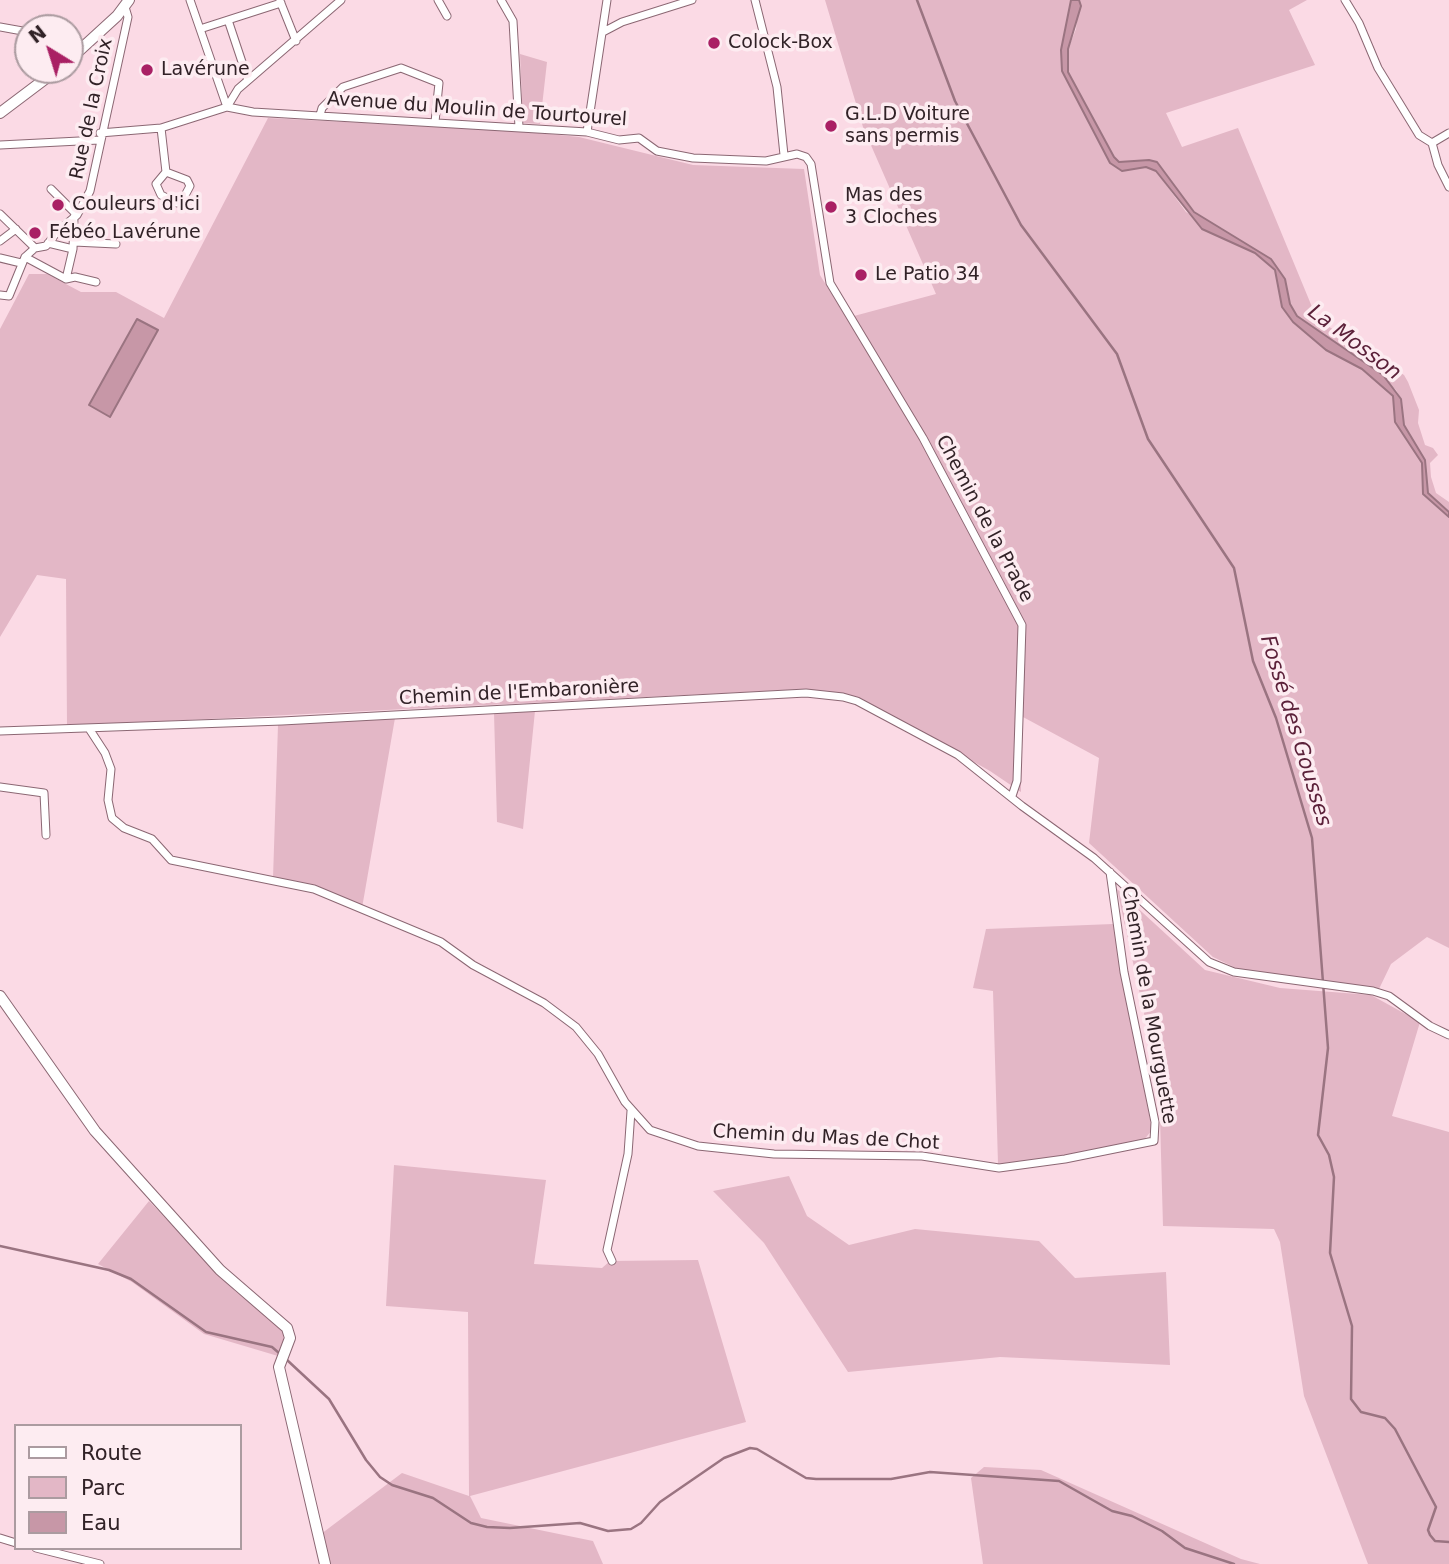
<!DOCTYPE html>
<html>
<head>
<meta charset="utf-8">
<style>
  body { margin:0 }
  #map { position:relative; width:1449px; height:1564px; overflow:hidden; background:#fbdae5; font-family:"DejaVu Sans",sans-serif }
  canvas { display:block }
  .legend { position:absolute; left:14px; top:1424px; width:228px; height:126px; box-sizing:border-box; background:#fdecf1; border:2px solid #ab9ba0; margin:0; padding:9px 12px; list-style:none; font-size:21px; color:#312227 }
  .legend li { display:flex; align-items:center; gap:14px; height:35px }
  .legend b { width:35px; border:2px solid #ab9ba0 }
  .north { position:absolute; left:14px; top:14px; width:70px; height:70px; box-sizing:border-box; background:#fdecf1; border:2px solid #ab9ba0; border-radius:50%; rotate:322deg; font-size:19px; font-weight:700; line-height:28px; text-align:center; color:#312227 }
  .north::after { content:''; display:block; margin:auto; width:24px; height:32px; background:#a92064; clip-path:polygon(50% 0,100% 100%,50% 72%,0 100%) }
</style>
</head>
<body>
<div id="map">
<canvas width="1449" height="1564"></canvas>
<ul class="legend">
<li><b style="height:9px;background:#fff"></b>Route</li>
<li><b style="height:19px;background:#e3b7c6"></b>Parc</li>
<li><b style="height:19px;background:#c797a7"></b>Eau</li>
</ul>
<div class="north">N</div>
</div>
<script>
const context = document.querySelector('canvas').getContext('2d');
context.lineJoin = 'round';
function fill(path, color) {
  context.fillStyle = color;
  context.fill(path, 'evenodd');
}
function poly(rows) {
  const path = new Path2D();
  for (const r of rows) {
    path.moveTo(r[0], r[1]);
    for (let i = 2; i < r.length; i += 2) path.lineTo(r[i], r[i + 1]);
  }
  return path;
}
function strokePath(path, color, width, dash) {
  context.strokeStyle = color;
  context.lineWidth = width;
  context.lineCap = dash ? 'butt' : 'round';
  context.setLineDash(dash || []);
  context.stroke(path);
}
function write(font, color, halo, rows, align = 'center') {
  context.font = font + ' "DejaVu Sans",sans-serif';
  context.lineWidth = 7;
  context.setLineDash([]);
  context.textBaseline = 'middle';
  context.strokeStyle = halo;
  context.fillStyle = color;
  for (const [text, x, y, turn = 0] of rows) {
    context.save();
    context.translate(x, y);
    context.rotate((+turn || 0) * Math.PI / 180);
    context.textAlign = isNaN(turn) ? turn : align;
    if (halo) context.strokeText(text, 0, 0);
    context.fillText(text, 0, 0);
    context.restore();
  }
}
const green = poly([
  [825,0,1071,0,1061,50,1062,71,1110,163,1122,171,1146,167,1156,171,1186,212,1255,253,1275,270,1282,307,1293,322,1326,350,1363,369,1393,396,1395,422,1422,463,1423,494,1449,517,1449,948,1427,937,1391,964,1379,989,1238,969,1213,957,1089,843,1099,758,1023,717,1025,624,854,316,936,294,863,127],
  [1079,0,1307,0,1289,10,1315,65,1166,113,1182,147,1238,128,1317,319,1404,375,1408,382,1419,410,1418,423,1425,445,1433,448,1438,455,1430,463,1431,477,1436,493,1449,502,1449,512,1428,493,1425,460,1404,425,1401,399,1396,390,1344,347,1319,334,1297,316,1290,304,1285,279,1271,259,1194,212,1157,162,1149,160,1119,162,1114,157,1068,72,1068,49,1076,29],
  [520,54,547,62,540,124,523,123],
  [268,118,519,131,579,137,693,165,804,169,820,275,929,454,1020,624,1021,792,990,771,858,697,806,689,67,726,66,579,37,575,0,637,0,329,29,274,47,274,81,292,116,292,164,318],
  [535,711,523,829,497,822,494,713],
  [395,718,362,908,273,878,278,725],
  [1117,889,1205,970,1280,988,1371,995,1420,1022,1392,1116,1449,1132,1449,1564,1368,1564,1304,1396,1280,1242,1274,1229,1163,1226,1159,1082],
  [1113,924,1152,1130,1143,1141,1063,1156,998,1164,993,991,973,988,986,929],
  [394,1165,546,1180,534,1264,602,1268,610,1261,698,1260,746,1422,470,1496,481,1518,593,1541,603,1564,330,1564,321,1534,402,1473,469,1496,468,1312,386,1306],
  [789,1176,807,1216,849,1245,915,1229,1039,1241,1075,1278,1166,1272,1170,1365,1000,1357,848,1372,764,1243,713,1191],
  [149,1201,235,1291,283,1330,284,1347,278,1356,204,1334,132,1282,98,1264],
  [984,1467,1041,1470,1241,1559,1260,1564,983,1564,971,1478]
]);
const water = poly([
  [1071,0,1079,0,1081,6,1068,49,1068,72,1114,157,1119,162,1149,160,1157,162,1194,212,1271,259,1285,279,1290,304,1297,316,1383,375,1401,399,1404,425,1425,460,1428,493,1449,512,1449,517,1423,494,1422,463,1395,422,1393,396,1362,369,1326,350,1293,322,1282,307,1275,270,1255,253,1202,229,1156,171,1146,167,1122,171,1110,163,1062,71,1061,50,1071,0],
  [137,319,158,330,110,417,89,405,137,319]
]);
const stream = poly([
  [917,0,955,101,1021,225,1117,354,1148,439,1234,568,1253,661,1276,718,1312,838,1328,1048,1318,1135,1329,1155,1334,1177,1330,1253,1352,1326,1351,1399,1361,1412,1385,1418,1395,1429,1436,1507,1428,1530,1430,1535,1435,1541,1449,1542],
  [0,1246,109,1270,131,1279,206,1332,272,1347,279,1353],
  [287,1360,329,1399,366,1460,380,1477,392,1485,433,1498,471,1523,487,1527,510,1528,580,1523,608,1531,631,1529,641,1523,660,1502,724,1458,750,1448,757,1449,806,1478,816,1479,891,1479,930,1472,1059,1481,1112,1511,1132,1516,1162,1531,1185,1548,1234,1564]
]);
const street = poly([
  [190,0,227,107],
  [438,0,447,16],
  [501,0,513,21,519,127],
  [755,0,777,87,784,155],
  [1345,0,1359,23,1378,68,1419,135,1432,143,1438,165,1449,187],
  [280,1,296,41],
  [228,20,248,80],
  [0,27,28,32],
  [200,29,281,3],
  [603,32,622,22,692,0],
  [227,107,238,89,341,0],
  [320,115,322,108,343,87,401,68,439,83,435,122],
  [161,128,166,172,156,184,161,195,177,203,182,201,190,186,187,180,166,172],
  [587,132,607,0],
  [100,133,161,128,227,107,253,112,587,132,619,140,639,138,657,151,693,158,766,161,797,154,806,157,811,164,830,283,923,438,1022,625,1017,781,1012,796],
  [1432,143,1449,133],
  [0,145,99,140],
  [51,189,77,215],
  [0,214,35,248],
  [0,241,16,229],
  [74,242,116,244],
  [48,243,73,249,74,217],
  [25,257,66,279,75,277,96,282],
  [0,258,21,263],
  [66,279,73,249],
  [0,295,9,296,25,257,35,248,46,246,57,232,77,215,90,191,128,17,125,7],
  [90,730,105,753,111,769,108,800,112,818,124,828,152,839,171,860,314,889,441,942,473,965,544,1003,576,1027,598,1054,625,1102,650,1130,698,1146,774,1154,922,1156,999,1168,1065,1159,1154,1141,1155,1122,1124,972,1110,872],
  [0,731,282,721,806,693,843,697,857,701,958,755,1022,806,1094,858,1209,962,1234,972,1373,991,1389,996,1430,1026,1449,1035],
  [0,787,44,793,46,835],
  [612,1261,607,1250,628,1154,631,1111],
  [0,1538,16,1543],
  [36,1548,100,1564]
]);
const secondary = poly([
  [70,59,117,16,129,0],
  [0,113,57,70],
  [0,996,95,1131,220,1270,287,1328,290,1338,279,1367,325,1564]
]);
const markers = [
  [714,43,7,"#a92064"],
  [147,70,7,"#a92064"],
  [831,126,7,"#a92064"],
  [58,205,7,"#a92064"],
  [831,207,7,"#a92064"],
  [35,233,7,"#a92064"],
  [861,275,7,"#a92064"]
];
const poiNames = [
  ["Colock-Box",728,43],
  ["Lavérune",161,70],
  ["G.L.D Voiture",845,115],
  ["sans permis",845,137],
  ["Mas des",845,196],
  ["3 Cloches",845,218],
  ["Couleurs d'ici",72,205],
  ["Fébéo Lavérune",49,233],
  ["Le Patio 34",875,275]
];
const streetNames = [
  ["Rue de la Croix",92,109,-78],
  ["Avenue du Moulin de Tourtourel",477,110,4],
  ["Chemin de la Prade",984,519,62],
  ["Chemin de l'Embaronière",519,693,-3],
  ["Chemin de la Mourguette",1148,1005,80],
  ["Chemin du Mas de Chot",826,1138,3]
];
const waterNames = [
  ["La Mosson",1354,343,37],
  ["Fossé des Gousses",1295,731,73]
];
fill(green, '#e3b7c6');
fill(water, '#c797a7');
strokePath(water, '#9a7481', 2);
strokePath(stream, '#9a7481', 2.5);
strokePath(street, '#8b6773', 9);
strokePath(secondary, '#8b6773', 12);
strokePath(street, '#fff', 7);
strokePath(secondary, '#fff', 10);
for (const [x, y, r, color] of markers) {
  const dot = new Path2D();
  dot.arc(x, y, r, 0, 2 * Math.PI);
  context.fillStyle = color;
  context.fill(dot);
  strokePath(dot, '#fdecf1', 2.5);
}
write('19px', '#312227', '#fdecf1', poiNames, 'left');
write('19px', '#312227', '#fdecf1', streetNames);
write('italic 21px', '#5c213a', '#fdecf1', waterNames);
</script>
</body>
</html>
